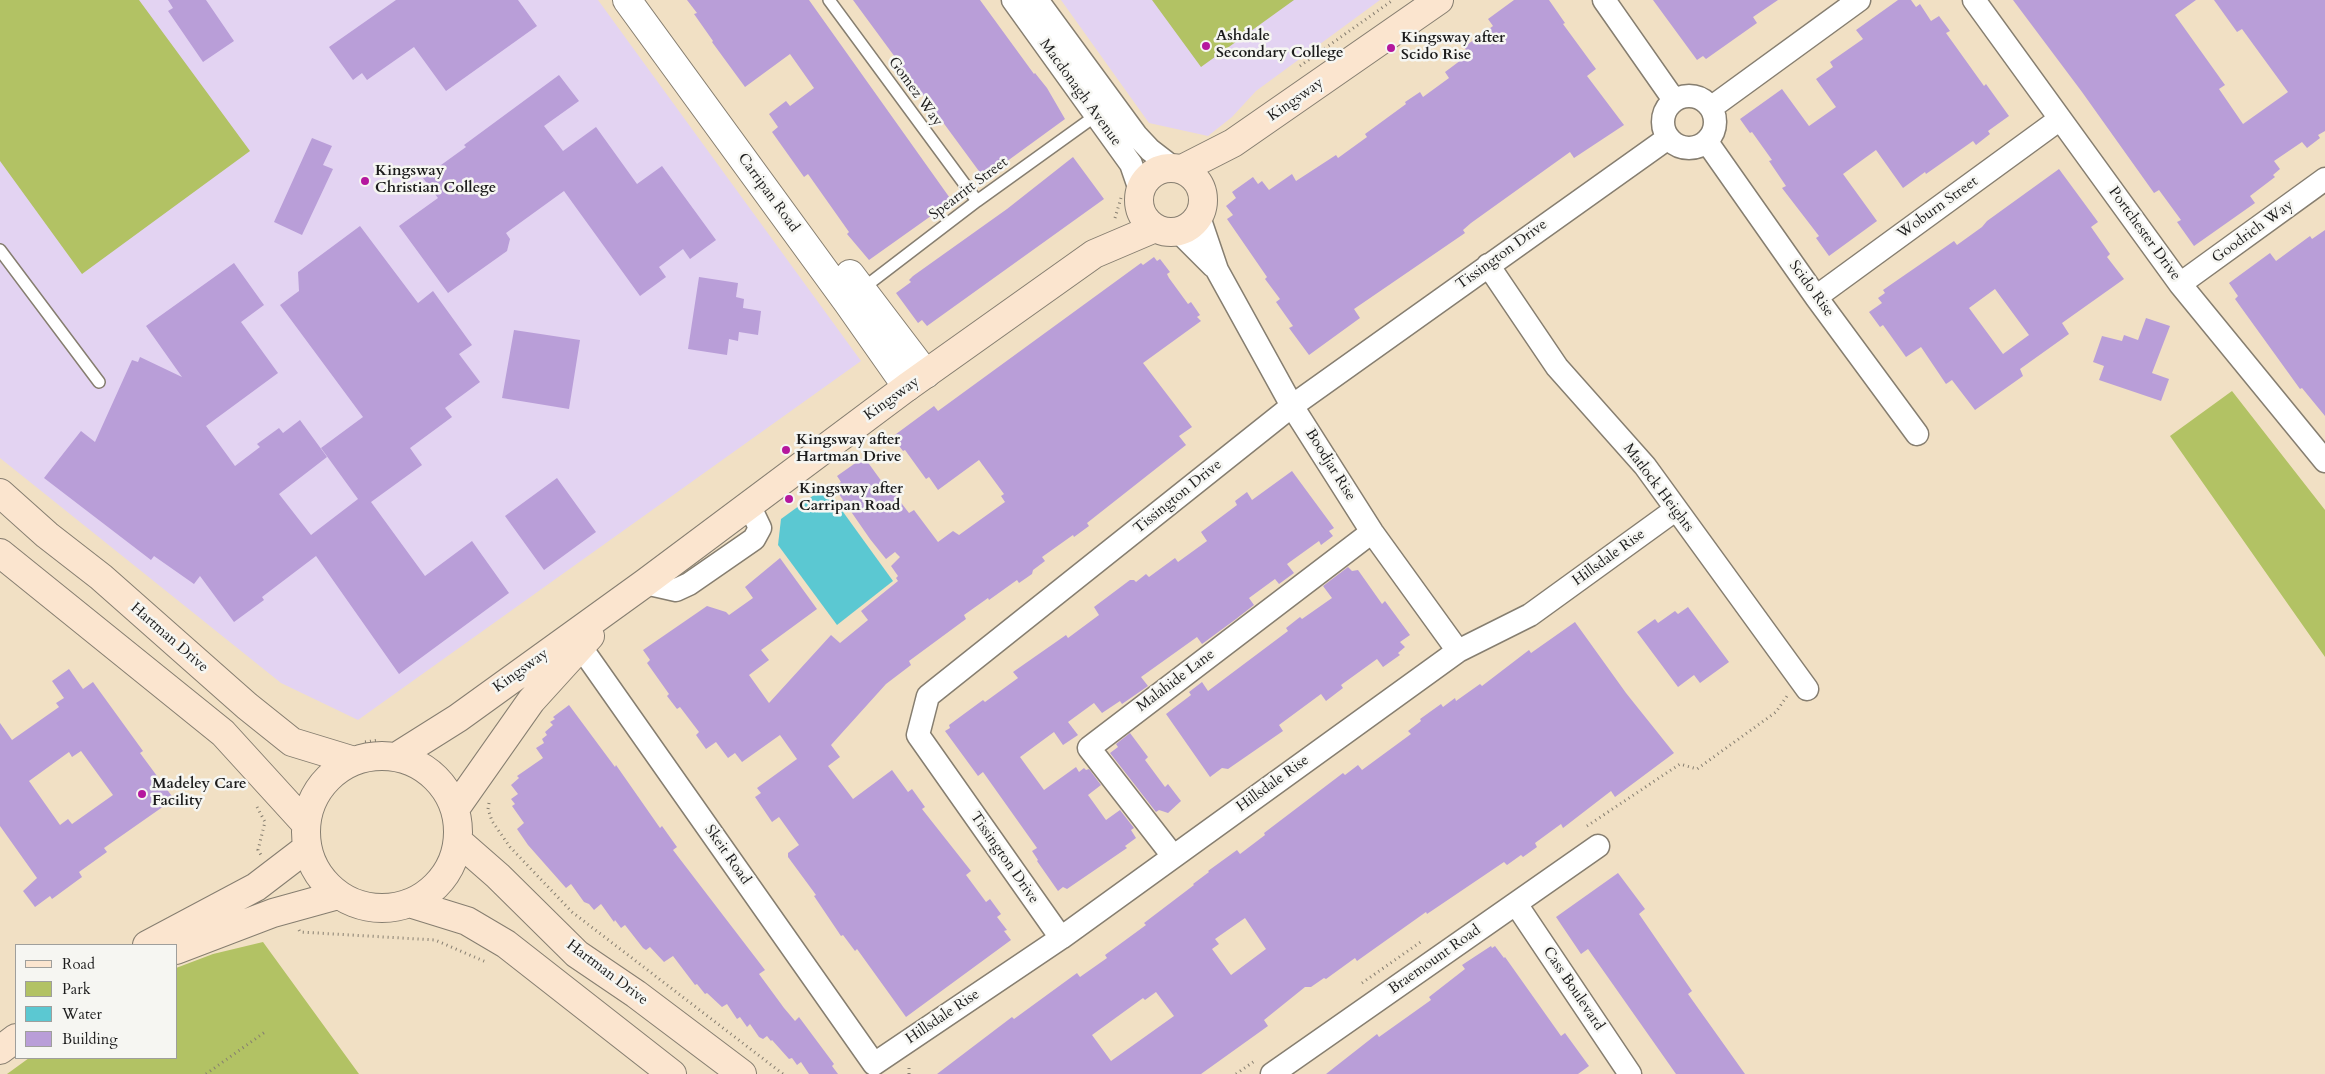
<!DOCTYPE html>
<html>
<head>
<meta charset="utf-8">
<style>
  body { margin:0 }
  #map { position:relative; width:2325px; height:1074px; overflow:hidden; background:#f1e0c4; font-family:Cardo,serif }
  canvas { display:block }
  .legend { position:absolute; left:15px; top:944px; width:162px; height:115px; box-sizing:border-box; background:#f6f6f2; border:1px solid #9f9f9c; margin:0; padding:6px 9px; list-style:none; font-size:15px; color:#1c1c1c }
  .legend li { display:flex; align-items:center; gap:10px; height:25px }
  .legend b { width:25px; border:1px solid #9f9f9c }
</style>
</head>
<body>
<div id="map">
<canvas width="2325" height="1074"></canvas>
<ul class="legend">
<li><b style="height:6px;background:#fbe5cf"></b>Road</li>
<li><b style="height:14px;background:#b2c264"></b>Park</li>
<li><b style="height:14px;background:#5bc8d2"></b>Water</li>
<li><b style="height:14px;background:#b99ed8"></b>Building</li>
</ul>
</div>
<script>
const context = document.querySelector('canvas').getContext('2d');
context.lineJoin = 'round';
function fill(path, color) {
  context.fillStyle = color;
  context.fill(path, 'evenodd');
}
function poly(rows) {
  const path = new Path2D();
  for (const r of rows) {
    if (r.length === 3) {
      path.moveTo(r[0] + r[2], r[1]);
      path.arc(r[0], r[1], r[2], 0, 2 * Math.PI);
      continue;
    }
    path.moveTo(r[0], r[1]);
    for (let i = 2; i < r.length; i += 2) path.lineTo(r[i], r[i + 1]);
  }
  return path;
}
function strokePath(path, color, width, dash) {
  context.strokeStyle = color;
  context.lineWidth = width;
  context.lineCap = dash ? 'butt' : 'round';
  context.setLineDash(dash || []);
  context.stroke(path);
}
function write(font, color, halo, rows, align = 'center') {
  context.font = font + ' Cardo,serif';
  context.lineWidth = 5;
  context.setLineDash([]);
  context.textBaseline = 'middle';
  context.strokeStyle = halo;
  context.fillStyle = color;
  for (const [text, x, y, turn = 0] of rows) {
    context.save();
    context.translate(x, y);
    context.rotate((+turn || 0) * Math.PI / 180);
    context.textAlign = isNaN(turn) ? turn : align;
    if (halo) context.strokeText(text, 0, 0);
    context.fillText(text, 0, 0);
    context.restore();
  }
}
const built = poly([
  [0,0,598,0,861,361,358,720,281,683,0,458],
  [1061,0,1380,0,1256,91,1232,117,1208,136,1149,123]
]);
const green = poly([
  [0,0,139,0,250,151,82,274,0,161],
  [1152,0,1294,0,1201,67],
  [2232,391,2325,510,2325,657,2170,436],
  [263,942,359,1074,7,1074,29,1058,176,1058,176,968,213,954]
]);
const water = poly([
  [825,487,893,581,837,625,778,545,781,519]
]);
const building = poly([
  [168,0,206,0,234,41,203,62,168,11,173,8],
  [396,0,518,0,537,26,446,91,414,47,367,80,362,73,353,80,329,47],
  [687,0,809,0,952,201,869,260,847,234,849,232,808,174,804,177,772,132,778,127,769,114,786,101,790,106,814,88,790,54,745,87,712,42,713,41,694,14,697,13],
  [853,0,980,0,1034,74,1035,73,1047,88,1065,119,984,178],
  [1514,0,1549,0,1565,23,1563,24,1596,69,1587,76,1624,125,1574,158,1570,152,1471,223,1463,230,1465,233,1354,309,1360,318,1309,355,1289,328,1293,326,1276,302,1280,299,1265,279,1267,277,1227,219,1233,215,1226,206,1236,198,1232,192,1253,177,1258,184,1262,181,1269,190,1292,174,1296,181,1336,155,1338,158,1367,137,1365,134,1406,104,1405,102,1420,92,1423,97,1449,78,1445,72,1461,60,1458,56,1466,50,1464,47,1493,26,1488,19],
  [1653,0,1778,0,1753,17,1757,23,1706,59,1703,56,1697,60],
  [1898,0,1911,0,1916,7,1920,4,1931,21,1939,16,1950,31,1946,33,1984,86,1986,84,2009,116,1988,131,1990,134,1976,145,1973,141,1926,174,1925,172,1903,188,1876,150,1843,174,1877,221,1829,256,1816,238,1819,236,1782,188,1786,186,1769,161,1772,160,1752,132,1750,133,1740,119,1782,89,1809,126,1836,107,1816,79,1833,67,1830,62,1863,39,1856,30],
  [2013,0,2196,0,2175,15,2225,85,2219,89,2243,124,2288,92,2242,29,2237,32,2214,0,2325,0,2325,131,2318,135,2320,138,2307,148,2302,142,2274,161,2280,169,2273,175,2275,177,2250,196,2255,203,2194,246,2177,222,2181,220,2159,190,2154,193,2082,92],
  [559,75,579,101,544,126,563,151,596,127,637,184,662,166,716,240,690,259,683,249,659,267,666,277,640,296,564,191,506,233,510,239,507,251,448,293,399,226,438,198,423,178,466,147,464,145],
  [312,138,332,146,323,165,333,169,302,235,274,222],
  [1073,157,1104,199,927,326,922,320,918,323,896,293,911,282,909,280,913,276,1007,209],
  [2059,169,2098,222,2091,227,2110,254,2107,257,2124,279,2062,323,2069,334,2020,369,2023,376,1975,410,1952,380,1946,384,1921,347,1906,357,1883,325,1880,327,1869,312,1882,303,1878,298,1885,293,1883,290,1954,241,1957,245,1982,227,1987,221],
  [1995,289,2029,335,2003,354,1969,308],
  [360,226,418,303,433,291,472,345,459,354,480,382,445,408,452,417,410,448,422,465,371,502,425,576,472,541,509,593,399,674,316,556,262,597,264,600,234,622,200,576,194,584,154,556,151,560,44,478,81,431,95,442,132,360,138,362,140,357,182,377,146,326,234,263,264,305,241,322,278,373,206,426,235,466,260,447,257,444,279,428,283,433,300,420,327,457,279,494,311,535,358,499,321,448,363,417,280,305,299,291,298,272],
  [2325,230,2325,416,2302,388,2300,389,2235,299,2238,296,2229,283,2270,253,2276,261,2310,236,2312,239],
  [1154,257,1157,261,1160,259,1170,272,1167,274,1169,278,1188,304,1191,302,1200,315,1197,317,1201,321,1143,363,1192,427,1179,436,1186,445,1087,523,1089,526,1074,537,1073,535,1042,557,1045,561,1033,570,1032,574,1019,583,1017,580,989,600,988,598,964,615,966,619,909,661,911,665,886,684,831,745,840,757,828,766,853,799,892,770,908,792,912,789,925,807,922,809,971,871,966,875,986,902,990,899,1001,914,997,917,1007,930,1004,931,1011,940,906,1017,857,949,855,951,843,935,841,936,814,896,816,895,788,857,788,853,799,845,779,817,772,822,755,797,761,793,757,788,797,759,780,735,742,762,735,753,728,758,716,742,706,749,696,735,699,732,680,707,677,709,667,696,669,694,647,663,650,660,643,650,707,606,726,612,729,615,753,598,745,587,780,558,817,609,761,650,769,660,749,675,769,703,831,635,840,643,868,620,861,611,898,581,896,578,898,576,891,566,900,557,895,552,886,559,870,539,834,487,841,482,837,476,864,457,890,493,892,491,909,513,914,510,938,542,953,531,959,535,1005,502,1001,496,1004,494,979,460,938,490,929,477,926,479,905,450,903,451,892,437,934,406,938,411,1141,263,1143,265],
  [699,277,738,283,736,297,744,299,743,308,761,311,758,335,739,332,738,341,729,339,727,355,688,349],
  [2146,318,2170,326,2152,373,2169,379,2161,401,2099,380,2104,366,2093,362,2102,336,2122,341,2124,335,2138,340],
  [514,330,580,340,569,409,502,398],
  [1292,471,1334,528,1329,531,1333,536,1321,545,1319,541,1287,564,1294,573,1279,584,1275,579,1249,598,1254,605,1236,619,1202,644,1197,637,1141,677,1148,686,1122,704,1120,701,1102,713,1094,703,1068,722,1078,735,1063,745,1054,732,1020,757,1044,790,1076,767,1079,772,1084,768,1086,770,1089,769,1101,785,1088,795,1106,820,1120,810,1134,828,1131,830,1136,838,1125,846,1127,848,1067,889,1063,887,1058,891,1037,861,1038,860,1032,851,1037,848,983,772,978,776,945,731,950,728,949,725,983,700,985,702,1018,678,1013,672,1066,635,1068,638,1099,615,1094,607,1130,580,1134,580,1136,582,1146,574,1149,577,1175,558,1178,562,1207,541,1201,532,1237,505,1235,501,1247,492,1252,500],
  [557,478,596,532,544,570,505,516],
  [1348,567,1352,571,1358,570,1382,604,1385,601,1410,635,1400,642,1405,647,1398,653,1400,655,1383,667,1377,659,1341,685,1343,688,1326,701,1321,694,1279,725,1283,731,1228,769,1222,768,1210,777,1166,714,1191,695,1189,692,1202,682,1208,691,1288,631,1286,628,1300,617,1302,619,1332,598,1323,586],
  [1688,607,1729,662,1700,683,1694,675,1678,687,1637,632,1655,619,1658,623,1675,611,1678,614],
  [1575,622,1626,693,1674,753,1615,797,1611,791,1563,828,1561,824,1535,843,1537,847,1523,857,1521,855,1507,865,1504,862,1427,914,1426,912,1357,961,1355,958,1326,979,1324,978,1311,987,1305,987,1264,1020,1268,1026,1201,1074,937,1074,1012,1017,1014,1019,1077,973,1080,977,1107,958,1105,955,1146,925,1144,923,1194,885,1193,884,1209,872,1208,871,1237,850,1240,854,1265,835,1264,833,1343,773,1345,775,1358,765,1362,770,1411,734,1408,731,1421,721,1420,719,1441,704,1443,707,1455,698,1456,701,1480,684,1482,686,1529,650,1531,653],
  [1245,918,1266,949,1231,975,1212,949,1219,944,1215,939],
  [1156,992,1174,1016,1111,1061,1092,1035,1143,998,1145,1000],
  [69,669,83,689,93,682,143,751,140,753,174,799,104,848,107,852,79,872,82,877,52,899,50,896,35,907,23,891,37,878,0,826,0,723,12,740,59,707,56,703,64,698,52,681],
  [81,751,113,795,72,824,68,819,60,825,29,781,69,752,72,757],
  [569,705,615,767,616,765,660,828,662,826,677,847,673,850,765,970,759,974,784,1008,795,1021,799,1017,834,1064,832,1066,838,1074,809,1074,801,1062,797,1065,792,1058,789,1059,772,1040,771,1041,767,1036,763,1039,759,1037,750,1024,747,1027,740,1017,737,1019,727,1004,722,1007,707,993,705,994,697,984,695,985,673,956,664,962,650,947,646,950,643,948,625,925,621,928,615,920,614,922,601,904,594,910,589,904,584,902,571,884,566,888,528,845,517,829,524,823,512,806,515,804,511,799,518,794,511,785,519,778,517,776,543,758,536,748,544,743,542,739,547,735,545,732,553,725,550,722,555,719,553,717],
  [1130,733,1148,757,1145,760,1165,787,1168,784,1181,801,1168,813,1159,810,1156,812,1110,753,1118,747,1116,744],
  [1618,873,1645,909,1639,914,1692,991,1688,994,1745,1074,1676,1074,1588,949,1581,954,1556,917],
  [1491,946,1492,948,1495,946,1504,958,1505,957,1561,1036,1565,1033,1589,1066,1578,1074,1326,1074,1377,1034,1379,1037,1431,1000,1429,997,1465,969,1462,965]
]);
const path = poly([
  [1300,66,1393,0],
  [1115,218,1121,198],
  [365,742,379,740],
  [489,803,488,809,492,821,510,847,572,912,783,1074],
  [257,807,265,822,258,850,261,855],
  [1587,826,1680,764,1697,769,1776,712,1787,696],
  [299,930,300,932,435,940,486,962],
  [1362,983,1422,941],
  [206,1074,265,1032],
  [909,1074,909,1065],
  [1236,1074,1256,1060]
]);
const service = poly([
  [829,0,977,201],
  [0,250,99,382],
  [862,289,977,201,1098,114]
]);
const minor = poly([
  [1013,0,1131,164,1140,190],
  [1037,0,1136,135,1150,150,1172,167],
  [1604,0,1674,100],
  [1974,0,2180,284,2325,461],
  [1689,122,26],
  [1712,107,1859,0],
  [1707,142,1816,297,1917,434],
  [1199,217,1217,270,1292,406,1372,532,1458,651],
  [1179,232,1213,266],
  [1488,265,1557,367,1645,466,1807,689],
  [2180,284,2325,179],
  [1816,297,2060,119],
  [645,583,676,590,689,584,754,539,760,528,749,505],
  [580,646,874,1064,1061,938,1458,651,1530,615,1675,510],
  [1173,856,1089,748,1372,532],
  [1516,904,1630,1074],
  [1061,938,918,735,928,696,1292,406,1668,138],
  [1272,1074,1598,846]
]);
const tertiary = poly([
  [627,0,848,303,907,387],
  [850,274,926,374]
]);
const secondary = poly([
  [1171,200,32],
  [1182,169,1233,143,1439,0],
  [0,493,47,535,101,577,247,706,292,742,351,760],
  [0,553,223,733,306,824],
  [382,832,76],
  [396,757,458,718,645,583,907,387,1094,254,1155,228],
  [455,809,531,701,590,636],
  [458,841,498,876,577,954,636,994,742,1074],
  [409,903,467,921,506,944,672,1074],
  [147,945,256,887,307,848],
  [176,950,273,913,338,895],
  [0,1050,16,1038]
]);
const markers = [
  [1206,46,5,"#b5179e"],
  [1391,48,5,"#b5179e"],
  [365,181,5,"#b5179e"],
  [786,450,5,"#b5179e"],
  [789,499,5,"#b5179e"],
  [142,794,5,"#b5179e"]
];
const poiNames = [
  ["Ashdale",1216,37],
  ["Secondary College",1216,54],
  ["Kingsway after",1401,39],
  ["Scido Rise",1401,56],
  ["Kingsway",375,172],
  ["Christian College",375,189],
  ["Kingsway after",796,441],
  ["Hartman Drive",796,458],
  ["Kingsway after",799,490],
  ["Carripan Road",799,507],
  ["Madeley Care",152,785],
  ["Facility",152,802]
];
const streetNames = [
  ["Gomez Way",915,92,54],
  ["Macdonagh Avenue",1080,93,54],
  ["Kingsway",1296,100,-35],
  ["Spearritt Street",969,189,-37],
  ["Carripan Road",768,193,54],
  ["Woburn Street",1938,208,-36],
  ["Goodrich Way",2253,232,-36],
  ["Portchester Drive",2144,234,54],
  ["Tissington Drive",1502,255,-36],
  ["Scido Rise",1811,289,54],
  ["Kingsway",892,399,-36],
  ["Boodjar Rise",1330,465,58],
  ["Matlock Heights",1658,488,53],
  ["Tissington Drive",1178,497,-39],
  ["Hillsdale Rise",1609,558,-36],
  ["Hartman Drive",169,638,41],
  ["Kingsway",521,671,-36],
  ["Malahide Lane",1176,681,-37],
  ["Hillsdale Rise",1273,784,-36],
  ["Skeit Road",727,855,55],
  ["Tissington Drive",1004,858,55],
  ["Braemount Road",1435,960,-35],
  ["Hartman Drive",607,973,37],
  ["Cass Boulevard",1573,989,56],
  ["Hillsdale Rise",943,1017,-34]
];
fill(built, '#e3d3f2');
fill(green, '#b2c264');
fill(water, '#5bc8d2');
fill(building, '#b99ed8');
strokePath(service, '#867e70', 14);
strokePath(minor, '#867e70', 25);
strokePath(tertiary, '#867e70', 30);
strokePath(secondary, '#867e70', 30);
strokePath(path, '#867e70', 3, [1, 4]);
strokePath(service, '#fff', 11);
strokePath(minor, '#fff', 22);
strokePath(tertiary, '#fff', 28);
strokePath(secondary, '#fbe5cf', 28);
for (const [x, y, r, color] of markers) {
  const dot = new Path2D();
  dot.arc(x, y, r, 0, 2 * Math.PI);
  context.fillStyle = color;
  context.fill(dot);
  strokePath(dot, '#f6f6f2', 2);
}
write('bold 15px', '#1c1c1c', '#f6f6f2', poiNames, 'left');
write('15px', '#1c1c1c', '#f6f6f2', streetNames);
</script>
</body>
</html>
